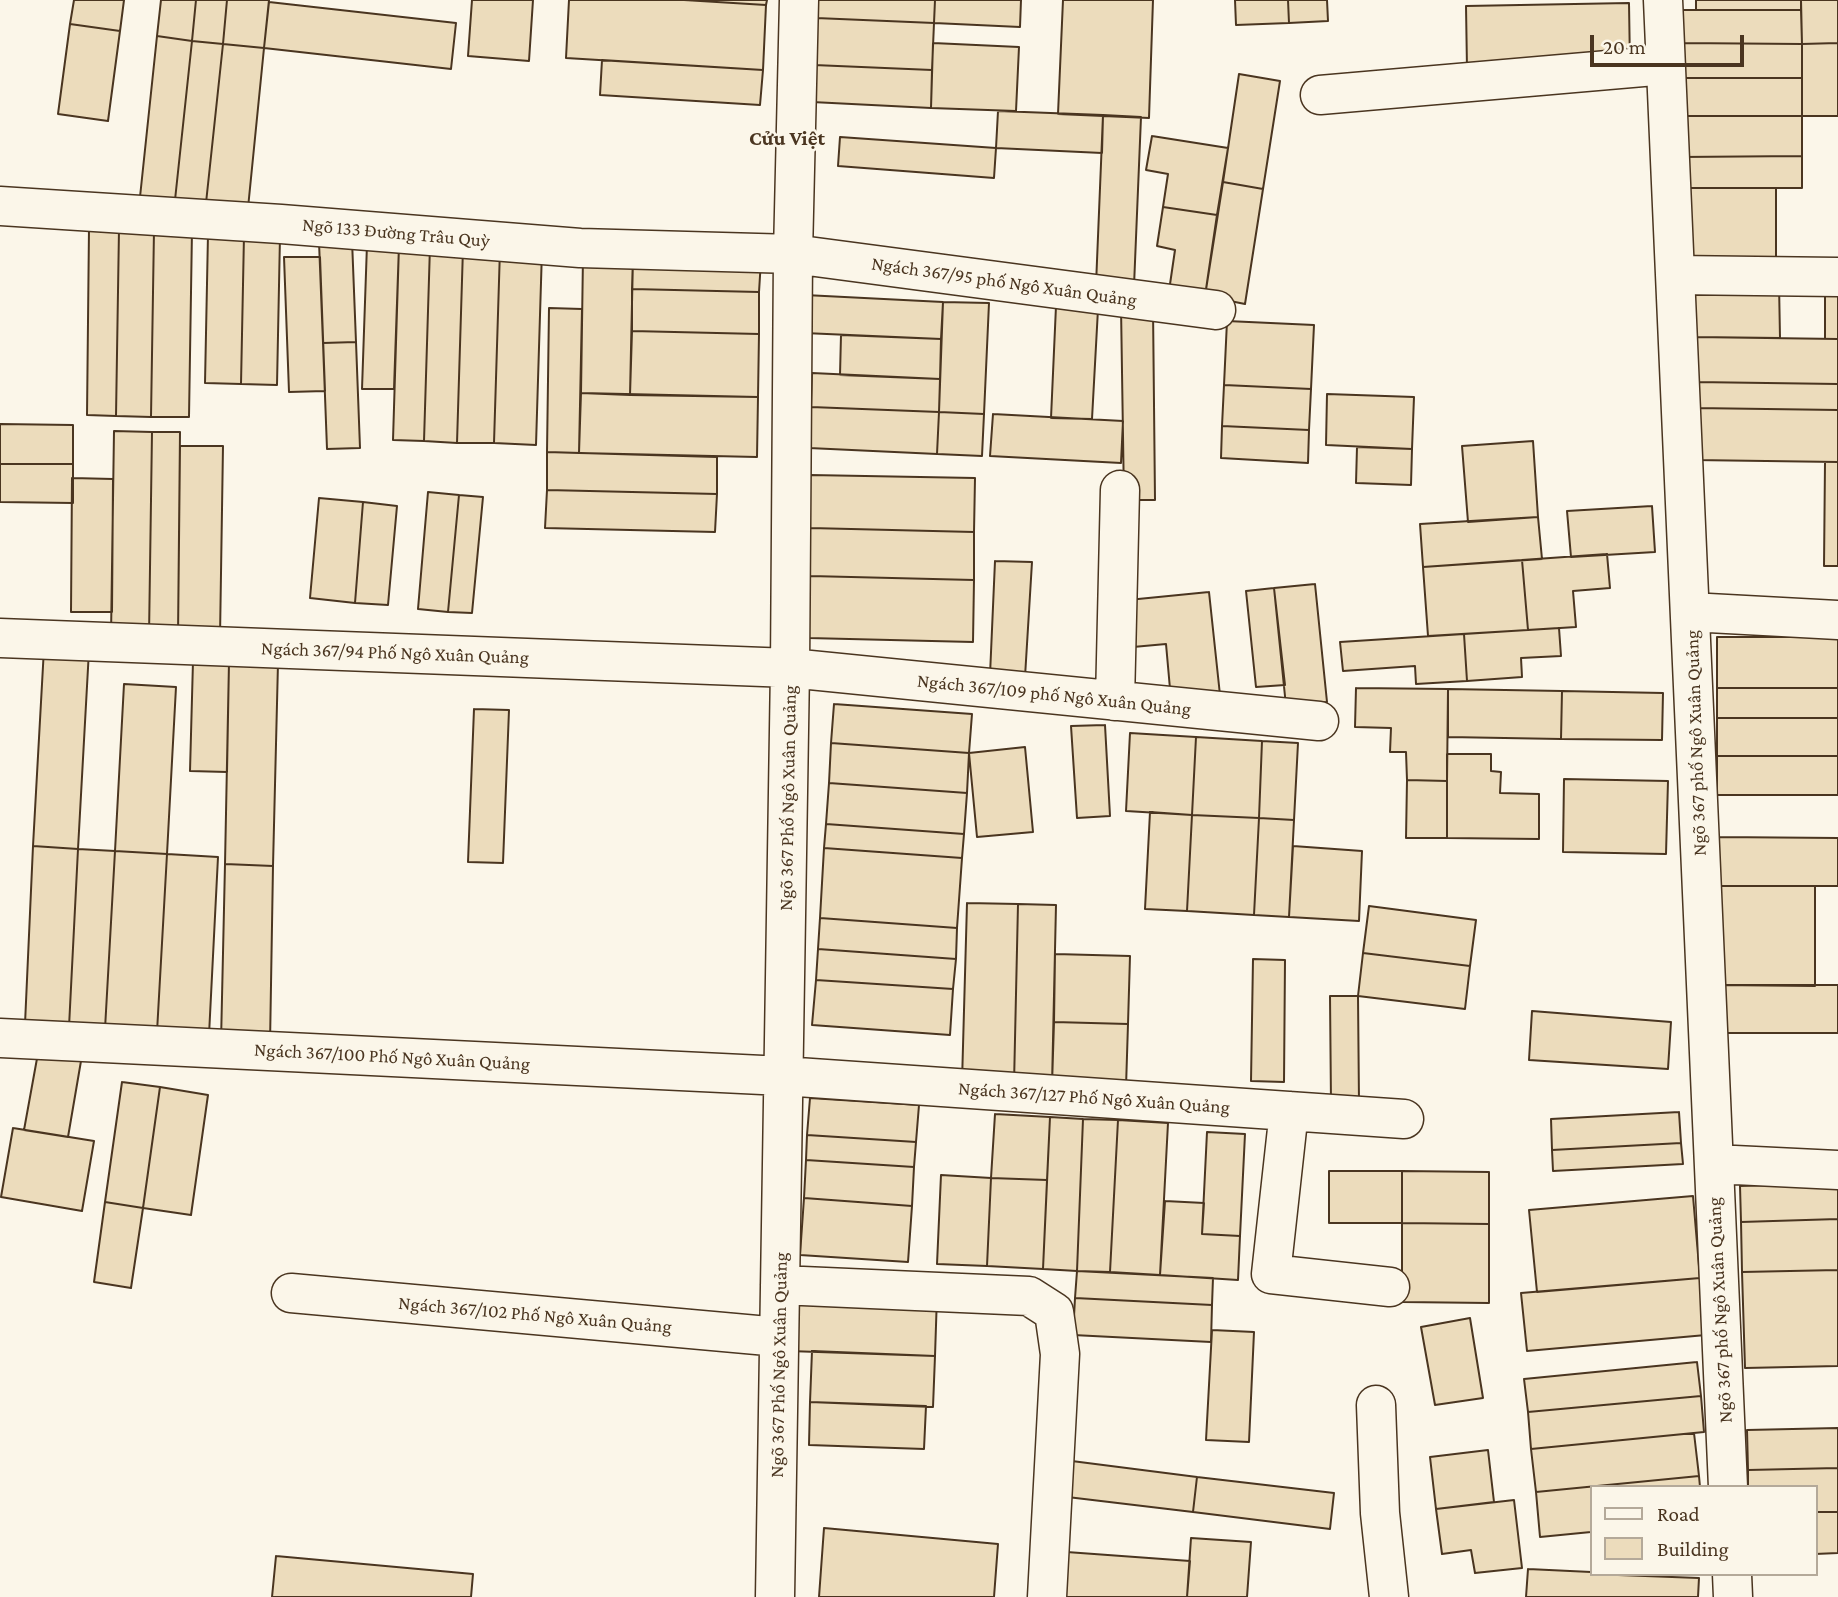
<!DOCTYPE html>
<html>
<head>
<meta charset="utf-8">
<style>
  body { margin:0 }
  #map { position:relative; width:1838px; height:1597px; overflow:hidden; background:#fbf6e9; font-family:"Crimson Pro",serif }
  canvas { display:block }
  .legend { position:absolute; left:1590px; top:1485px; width:228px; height:91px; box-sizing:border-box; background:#fbf6e9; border:2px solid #b4a999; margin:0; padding:9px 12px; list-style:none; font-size:21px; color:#4a3520 }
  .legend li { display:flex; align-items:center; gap:14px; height:35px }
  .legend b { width:35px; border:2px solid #b4a999 }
  .scale { position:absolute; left:1590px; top:35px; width:154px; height:32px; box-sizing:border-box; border:4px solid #4a3520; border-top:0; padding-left:9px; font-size:21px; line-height:24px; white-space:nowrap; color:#4a3520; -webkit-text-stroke:5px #fbf6e9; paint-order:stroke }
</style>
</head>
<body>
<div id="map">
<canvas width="1838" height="1597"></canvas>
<ul class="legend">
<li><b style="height:9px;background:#fbf6e9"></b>Road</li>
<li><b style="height:19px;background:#ecdcbc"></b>Building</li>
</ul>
<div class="scale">20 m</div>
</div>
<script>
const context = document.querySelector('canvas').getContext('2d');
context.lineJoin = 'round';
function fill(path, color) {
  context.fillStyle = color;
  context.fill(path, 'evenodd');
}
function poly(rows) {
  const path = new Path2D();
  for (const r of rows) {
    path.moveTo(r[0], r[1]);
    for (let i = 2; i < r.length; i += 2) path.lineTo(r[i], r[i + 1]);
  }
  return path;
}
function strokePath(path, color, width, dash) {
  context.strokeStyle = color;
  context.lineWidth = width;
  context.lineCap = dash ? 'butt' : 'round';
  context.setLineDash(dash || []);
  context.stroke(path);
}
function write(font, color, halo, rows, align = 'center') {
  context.font = font + ' "Crimson Pro",serif';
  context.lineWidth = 5;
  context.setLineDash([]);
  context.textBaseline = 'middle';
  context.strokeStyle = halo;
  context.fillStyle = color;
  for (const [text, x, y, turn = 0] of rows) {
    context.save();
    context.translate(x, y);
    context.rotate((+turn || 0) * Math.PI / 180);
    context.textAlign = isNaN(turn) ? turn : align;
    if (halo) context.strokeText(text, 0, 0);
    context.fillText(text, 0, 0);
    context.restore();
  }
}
const building = poly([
  [74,0,124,0,120,31,70,24,74,0],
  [161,0,196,0,192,41,157,36,161,0],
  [196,0,227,0,223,44,192,41,196,0],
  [227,0,269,0,264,48,223,44,227,0],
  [472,0,533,0,529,61,468,56,472,0],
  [569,0,684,0,766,5,763,70,566,58,569,0],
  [684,0,767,0,766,5,684,0],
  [816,0,935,0,934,23,816,18,816,0],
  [935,0,1021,0,1020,27,934,23,935,0],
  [1063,0,1153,0,1149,118,1058,114,1063,0],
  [1235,0,1288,0,1289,23,1236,25,1235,0],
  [1288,0,1327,0,1328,21,1289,23,1288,0],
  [1696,0,1801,0,1801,10,1696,10,1696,0],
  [1801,0,1838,0,1838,43,1802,44,1801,0],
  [269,2,456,23,451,69,264,48,269,2],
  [1629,3,1630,66,1467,69,1466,6,1629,3],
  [1680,10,1801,10,1802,44,1680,43,1680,10],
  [816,18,934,23,932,70,814,65,816,18],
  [70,24,120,31,108,121,58,114,70,24],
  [157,36,192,41,175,200,140,197,157,36],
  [192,41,223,44,206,203,175,200,192,41],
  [933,43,1019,47,1016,111,931,108,933,43],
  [1680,43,1802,44,1802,78,1680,78,1680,43],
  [1838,43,1838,116,1802,116,1802,44,1838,43],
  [223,44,264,48,248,208,206,203,223,44],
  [602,60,763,70,760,105,600,95,602,60],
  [814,65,932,70,931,108,812,102,814,65],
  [1239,74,1280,81,1263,189,1223,182,1239,74],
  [1680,78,1802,78,1802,116,1681,116,1680,78],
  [998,111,1103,115,1102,153,996,148,998,111],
  [1103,115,1141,117,1134,286,1096,285,1103,115],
  [1681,116,1802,116,1802,156,1680,157,1681,116],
  [1152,136,1228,148,1217,215,1163,207,1168,174,1146,170,1152,136],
  [840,137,996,148,994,178,838,166,840,137],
  [1802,156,1802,188,1681,188,1680,157,1802,156],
  [1223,182,1263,189,1245,304,1205,296,1223,182],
  [1681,188,1776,188,1776,268,1681,268,1681,188],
  [1163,207,1217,215,1205,296,1169,291,1175,250,1157,246,1163,207],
  [89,228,119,229,116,416,87,415,89,228],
  [119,229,154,230,151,417,116,416,119,229],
  [154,230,192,230,189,417,151,417,154,230],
  [208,234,244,235,241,384,205,383,208,234],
  [244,235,280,236,277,385,241,384,244,235],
  [352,240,356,342,323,343,319,242,352,240],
  [367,244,399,245,394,389,362,389,367,244],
  [399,245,430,246,424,441,393,440,399,245],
  [430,246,463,248,457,443,424,441,430,246],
  [463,248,500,249,494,443,457,443,463,248],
  [500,249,542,250,536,445,494,443,500,249],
  [583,256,633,257,630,395,581,393,583,256],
  [284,257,320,257,325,391,289,392,284,257],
  [633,257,761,260,759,292,632,289,633,257],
  [1695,282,1779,283,1780,338,1695,337,1695,282],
  [1825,283,1838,283,1838,339,1825,339,1825,283],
  [632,289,759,292,759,334,632,331,632,289],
  [805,295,943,302,941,339,804,333,805,295],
  [943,302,989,303,984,414,939,412,943,302],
  [1056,306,1098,309,1092,419,1051,418,1056,306],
  [1121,307,1153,308,1155,500,1124,500,1121,307],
  [549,308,582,309,579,453,547,452,549,308],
  [1227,321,1314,325,1311,389,1224,385,1227,321],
  [632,331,759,334,758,397,630,395,632,331],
  [841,335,941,339,940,379,840,375,841,335],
  [1695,337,1838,339,1838,384,1695,382,1695,337],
  [356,342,360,448,327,449,323,343,356,342],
  [812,373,940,379,939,412,811,407,812,373],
  [1695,382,1838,384,1838,410,1695,408,1695,382],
  [1224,385,1311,389,1309,430,1222,426,1224,385],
  [581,393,758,397,757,457,579,453,581,393],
  [1327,394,1414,397,1412,449,1326,445,1327,394],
  [811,407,939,412,937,454,809,448,811,407],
  [1695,408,1838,410,1838,462,1694,460,1695,408],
  [939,412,984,414,982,456,937,454,939,412],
  [993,414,1123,421,1121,463,990,456,993,414],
  [0,424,73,425,73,464,0,464,0,424],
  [1222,426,1309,430,1308,463,1221,458,1222,426],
  [114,431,152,432,149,636,111,636,114,431],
  [152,432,180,432,178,636,149,636,152,432],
  [1533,441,1538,517,1468,522,1462,446,1533,441],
  [180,446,223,446,220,637,178,636,180,446],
  [1357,447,1412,449,1411,485,1356,483,1357,447],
  [547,452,717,457,717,494,547,490,547,452],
  [1825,462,1838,462,1838,566,1824,566,1825,462],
  [0,464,73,464,73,503,0,502,0,464],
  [810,475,975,478,974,532,810,528,810,475],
  [72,478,113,479,112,612,71,612,72,478],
  [547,490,717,494,715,532,545,528,547,490],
  [428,492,459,495,448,612,418,609,428,492],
  [459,495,483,497,472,613,448,612,459,495],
  [319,498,363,502,355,603,310,598,319,498],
  [363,502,397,506,388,605,355,603,363,502],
  [1652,506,1655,552,1571,557,1567,511,1652,506],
  [1538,517,1542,559,1423,567,1420,524,1538,517],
  [810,528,974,532,974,580,810,576,810,528],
  [1607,554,1610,588,1573,591,1576,627,1528,630,1522,560,1607,554],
  [1522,560,1528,630,1428,636,1423,567,1522,560],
  [995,561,1032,562,1025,677,990,675,995,561],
  [810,576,974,580,973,642,808,638,810,576],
  [1315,584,1327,702,1286,706,1274,588,1315,584],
  [1274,588,1285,685,1256,687,1246,591,1274,588],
  [1209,592,1220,695,1171,700,1166,644,1133,647,1128,600,1209,592],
  [1559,628,1561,656,1521,658,1522,677,1467,681,1464,634,1559,628],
  [1464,634,1467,681,1416,684,1415,666,1343,671,1340,642,1464,634],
  [1717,637,1838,637,1838,688,1717,688,1717,637],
  [44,648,89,650,78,849,33,846,44,648],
  [193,661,229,662,227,772,190,771,193,661],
  [229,662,278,663,273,866,225,864,229,662],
  [124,684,176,687,167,854,115,851,124,684],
  [1356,688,1448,689,1447,781,1407,780,1406,752,1390,752,1391,728,1355,727,1356,688],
  [1717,688,1838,688,1838,718,1717,718,1717,688],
  [1448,689,1562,691,1561,739,1448,737,1448,689],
  [1562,691,1663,693,1662,740,1561,739,1562,691],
  [834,704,972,714,969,753,831,743,834,704],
  [474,709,509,710,503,863,468,862,474,709],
  [1717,718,1838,718,1838,756,1717,756,1717,718],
  [1105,725,1110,816,1077,818,1071,726,1105,725],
  [1130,733,1196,737,1192,815,1126,811,1130,733],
  [1196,737,1262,741,1259,818,1192,815,1196,737],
  [1262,741,1298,743,1294,820,1259,818,1262,741],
  [831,743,969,753,967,793,829,783,831,743],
  [1025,747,1033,832,977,837,969,753,1025,747],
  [1447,754,1491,754,1491,771,1501,772,1500,793,1539,794,1539,839,1447,838,1447,754],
  [1717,756,1838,756,1838,795,1717,795,1717,756],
  [1564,779,1668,781,1666,854,1563,852,1564,779],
  [1407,780,1447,781,1447,838,1406,838,1407,780],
  [829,783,967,793,964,834,826,824,829,783],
  [1150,812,1192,815,1187,911,1145,909,1150,812],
  [1192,815,1259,818,1254,915,1187,911,1192,815],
  [1259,818,1294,820,1289,917,1254,915,1259,818],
  [826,824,964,834,962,858,824,848,826,824],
  [1717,837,1838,838,1838,886,1718,886,1717,837],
  [33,846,78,849,69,1027,25,1024,33,846],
  [1293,846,1362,851,1359,921,1289,917,1293,846],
  [824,848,962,858,957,928,820,918,824,848],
  [78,849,115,851,105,1029,69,1027,78,849],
  [115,851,167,854,157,1032,105,1029,115,851],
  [167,854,218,857,209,1035,157,1032,167,854],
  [225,864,273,866,270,1044,221,1042,225,864],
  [1718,886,1815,886,1815,986,1718,985,1718,886],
  [967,903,1018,904,1014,1084,962,1082,967,903],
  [1018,904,1056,905,1052,1085,1014,1084,1018,904],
  [1369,906,1476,920,1470,966,1363,953,1369,906],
  [820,918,957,928,956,959,818,949,820,918],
  [818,949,956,959,953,989,816,980,818,949],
  [1363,953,1470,966,1465,1009,1358,996,1363,953],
  [1055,954,1130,956,1128,1024,1054,1022,1055,954],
  [1253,959,1285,960,1284,1082,1251,1081,1253,959],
  [816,980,953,989,950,1035,812,1025,816,980],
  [1718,985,1838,985,1838,1033,1718,1033,1718,985],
  [1330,996,1358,996,1359,1103,1331,1104,1330,996],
  [1532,1011,1671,1022,1668,1069,1529,1060,1532,1011],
  [1054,1022,1128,1024,1126,1087,1052,1085,1054,1022],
  [38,1053,81,1061,68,1137,24,1130,38,1053],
  [122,1082,160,1087,143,1208,105,1202,122,1082],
  [160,1087,208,1095,191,1215,143,1208,160,1087],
  [810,1098,919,1105,916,1142,807,1135,810,1098],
  [1679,1112,1681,1143,1552,1150,1551,1119,1679,1112],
  [995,1114,1050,1117,1047,1180,991,1178,995,1114],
  [1050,1117,1083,1119,1077,1271,1043,1269,1050,1117],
  [1083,1119,1118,1120,1110,1272,1077,1271,1083,1119],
  [1118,1120,1168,1123,1160,1275,1110,1272,1118,1120],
  [13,1128,94,1141,82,1211,1,1197,13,1128],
  [1207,1132,1245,1134,1240,1236,1202,1234,1207,1132],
  [807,1135,916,1142,914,1167,806,1160,807,1135],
  [1681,1143,1683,1164,1553,1171,1552,1150,1681,1143],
  [806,1160,914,1167,912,1206,804,1198,806,1160],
  [1329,1171,1402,1171,1402,1223,1329,1223,1329,1171],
  [1402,1171,1489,1172,1489,1224,1402,1223,1402,1171],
  [941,1175,991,1178,987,1266,937,1264,941,1175],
  [991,1178,1047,1180,1043,1269,987,1266,991,1178],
  [1838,1183,1838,1219,1741,1222,1740,1186,1838,1183],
  [1693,1196,1700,1278,1537,1292,1529,1210,1693,1196],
  [804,1198,912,1206,908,1262,800,1255,804,1198],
  [1165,1201,1204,1203,1202,1234,1240,1236,1238,1280,1160,1275,1165,1201],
  [105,1202,143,1208,131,1288,94,1282,105,1202],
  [1838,1219,1838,1270,1742,1272,1741,1222,1838,1219],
  [1402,1223,1489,1224,1489,1303,1402,1302,1402,1223],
  [1838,1270,1838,1366,1745,1368,1742,1272,1838,1270],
  [1077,1271,1213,1278,1212,1305,1075,1298,1077,1271],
  [1700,1278,1706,1335,1527,1351,1521,1293,1700,1278],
  [791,1289,937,1295,935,1356,789,1351,791,1289],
  [1075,1298,1212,1305,1211,1342,1073,1335,1075,1298],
  [1470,1318,1483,1398,1435,1405,1421,1327,1470,1318],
  [1212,1330,1254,1332,1249,1442,1206,1440,1212,1330],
  [812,1351,935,1356,933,1407,810,1402,812,1351],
  [1697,1362,1701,1396,1528,1412,1524,1379,1697,1362],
  [1701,1396,1704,1432,1531,1449,1528,1412,1701,1396],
  [810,1402,926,1406,924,1449,809,1445,810,1402],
  [1838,1428,1838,1468,1748,1470,1747,1430,1838,1428],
  [1694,1433,1699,1476,1536,1492,1531,1449,1694,1433],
  [1488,1450,1494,1502,1436,1509,1430,1457,1488,1450],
  [1064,1460,1197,1477,1193,1512,1059,1496,1064,1460],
  [1838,1468,1838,1512,1815,1512,1815,1487,1748,1487,1748,1470,1838,1468],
  [1699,1476,1700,1487,1591,1487,1591,1532,1540,1537,1536,1492,1699,1476],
  [1197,1477,1334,1493,1330,1529,1193,1512,1197,1477],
  [1514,1500,1522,1568,1475,1573,1471,1550,1442,1554,1436,1509,1514,1500],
  [1815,1512,1838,1512,1838,1553,1815,1554,1815,1512],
  [824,1528,998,1544,994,1597,819,1597,824,1528],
  [1191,1538,1251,1542,1247,1597,1187,1597,1191,1538],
  [1053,1551,1190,1561,1187,1597,1050,1597,1053,1551],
  [276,1556,473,1574,471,1597,272,1597,276,1556],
  [1528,1569,1591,1572,1591,1574,1699,1578,1698,1597,1526,1597,1528,1569]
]);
const minor = poly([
  [1663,0,1728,1487],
  [1320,95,1666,65],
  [0,206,281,224,580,248,793,254,1216,310],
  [1675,275,1838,277],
  [1690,612,1838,620],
  [0,638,790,668,1319,721],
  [1115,701,1120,490],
  [0,1038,783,1076,1404,1119],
  [1289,1111,1271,1274,1390,1287],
  [1714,1164,1838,1170],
  [780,1285,1029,1296,1054,1312,1060,1354,1047,1597],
  [291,1293,779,1337],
  [1376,1405,1380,1513,1389,1597],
  [1732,1574,1733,1597],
  [775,1597,790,668,793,254,799,0]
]);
const streetNames = [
  ["Ngõ 133 Đường Trâu Quỳ",396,233,5],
  ["Ngách 367/95 phố Ngô Xuân Quảng",1004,282,8],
  ["Ngách 367/94 Phố Ngô Xuân Quảng",395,653,2],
  ["Ngách 367/109 phố Ngô Xuân Quảng",1054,695,6],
  ["Ngõ 367 phố Ngô Xuân Quảng",1696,743,-92],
  ["Ngõ 367 Phố Ngô Xuân Quảng",788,798,-89],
  ["Ngách 367/100 Phố Ngô Xuân Quảng",392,1057,3],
  ["Ngách 367/127 Phố Ngô Xuân Quảng",1094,1098,4],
  ["Ngõ 367 phố Ngô Xuân Quảng",1720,1310,-93],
  ["Ngách 367/102 Phố Ngô Xuân Quảng",535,1315,5],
  ["Ngõ 367 Phố Ngô Xuân Quảng",779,1365,-89]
];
const neighbourhoodNames = [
  ["Cửu Việt",787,139]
];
fill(building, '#ecdcbc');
strokePath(building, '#4a3520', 2);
strokePath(minor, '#4a3520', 41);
strokePath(minor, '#fbf6e9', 38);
write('19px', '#4a3520', '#fbf6e9', streetNames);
write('bold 21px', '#4a3520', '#fbf6e9', neighbourhoodNames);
</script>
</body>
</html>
